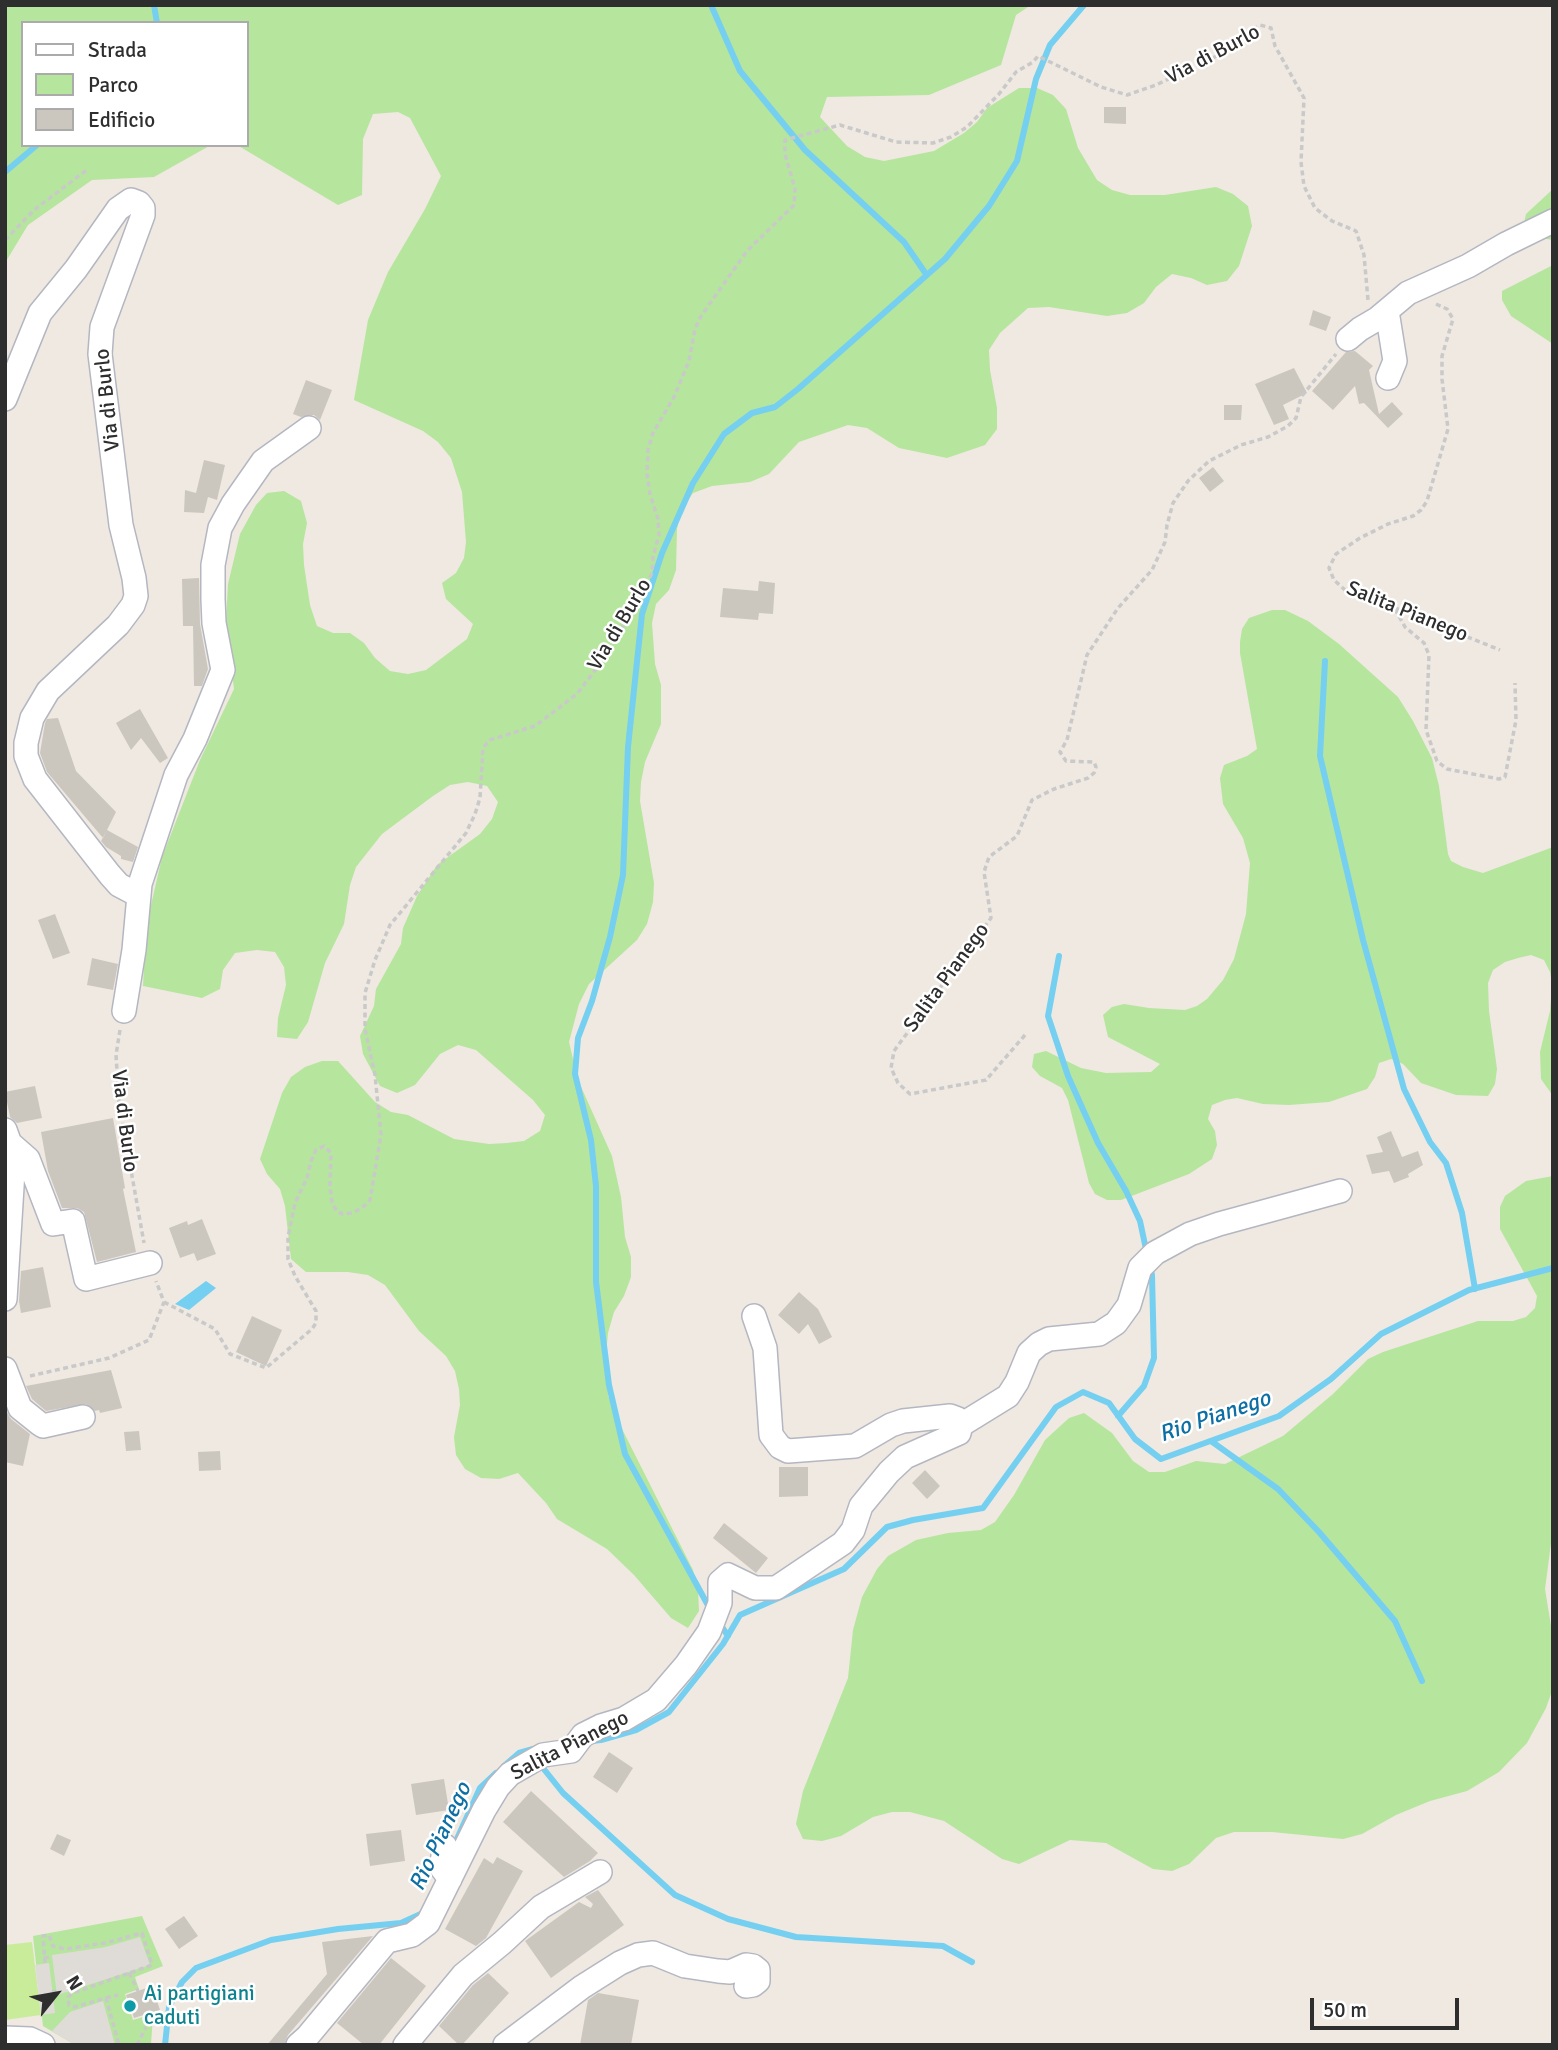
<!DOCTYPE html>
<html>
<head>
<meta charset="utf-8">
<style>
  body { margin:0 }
  #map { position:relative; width:1558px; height:2050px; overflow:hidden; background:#efe9e1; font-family:Signika,sans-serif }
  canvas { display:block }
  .frame { position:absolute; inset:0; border:7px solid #2e2e2e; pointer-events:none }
  .legend { position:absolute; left:21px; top:21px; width:228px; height:126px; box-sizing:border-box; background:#fff; border:2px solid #ababab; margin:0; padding:9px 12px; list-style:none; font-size:21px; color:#2e2e2e }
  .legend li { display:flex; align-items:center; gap:14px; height:35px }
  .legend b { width:35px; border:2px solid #ababab }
  .north { position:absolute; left:21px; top:1959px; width:70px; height:70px; -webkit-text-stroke:5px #fff; paint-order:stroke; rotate:59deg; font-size:19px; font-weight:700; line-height:28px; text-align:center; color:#2e2e2e }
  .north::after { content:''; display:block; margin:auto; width:24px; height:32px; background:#2e2e2e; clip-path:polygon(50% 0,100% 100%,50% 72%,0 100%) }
  .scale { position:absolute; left:1310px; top:1998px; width:149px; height:32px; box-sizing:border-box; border:4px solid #2e2e2e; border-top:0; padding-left:9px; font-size:21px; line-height:24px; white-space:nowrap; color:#2e2e2e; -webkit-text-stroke:5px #fff; paint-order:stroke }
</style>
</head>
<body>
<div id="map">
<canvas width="1558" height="2050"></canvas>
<div class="frame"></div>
<ul class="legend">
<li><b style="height:9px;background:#fff"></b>Strada</li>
<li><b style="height:19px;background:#b6e59e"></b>Parco</li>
<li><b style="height:19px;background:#cbc7bf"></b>Edificio</li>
</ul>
<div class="north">N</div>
<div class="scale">50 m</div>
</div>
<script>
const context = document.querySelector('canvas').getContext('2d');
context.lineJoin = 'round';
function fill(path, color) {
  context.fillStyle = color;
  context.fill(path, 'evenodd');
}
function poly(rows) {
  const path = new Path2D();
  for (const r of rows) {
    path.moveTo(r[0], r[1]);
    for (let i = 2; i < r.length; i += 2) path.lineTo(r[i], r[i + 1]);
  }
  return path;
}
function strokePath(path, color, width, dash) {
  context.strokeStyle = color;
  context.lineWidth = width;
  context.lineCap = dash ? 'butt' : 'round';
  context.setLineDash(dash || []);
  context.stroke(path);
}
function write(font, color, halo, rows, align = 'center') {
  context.font = font + ' Signika,sans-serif';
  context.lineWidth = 5;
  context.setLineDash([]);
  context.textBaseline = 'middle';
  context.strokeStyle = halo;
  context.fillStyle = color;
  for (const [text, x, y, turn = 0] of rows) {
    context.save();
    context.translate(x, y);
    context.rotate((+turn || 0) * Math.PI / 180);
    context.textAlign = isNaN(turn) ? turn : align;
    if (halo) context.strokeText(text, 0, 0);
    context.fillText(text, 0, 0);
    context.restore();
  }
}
const green = poly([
  [5,5,1031,5,1016,15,1001,65,929,95,827,97,820,117,847,146,865,157,884,161,934,151,964,133,977,122,987,108,1019,88,1037,88,1053,95,1066,109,1078,148,1097,180,1112,190,1130,195,1165,195,1216,187,1233,194,1248,206,1252,226,1239,266,1227,281,1207,285,1191,278,1172,274,1156,287,1144,303,1127,313,1107,316,1049,307,1028,308,1000,333,989,350,990,370,997,408,997,429,985,445,947,458,899,448,867,428,848,425,799,442,769,474,750,482,712,486,693,493,681,510,677,529,676,570,669,590,656,604,652,623,655,664,661,685,661,724,645,762,641,782,640,801,654,883,653,902,647,924,637,940,589,984,579,1004,569,1042,578,1080,612,1156,621,1197,625,1237,631,1257,631,1277,624,1296,614,1312,608,1333,606,1355,608,1395,614,1413,693,1570,698,1589,699,1611,688,1628,671,1618,634,1575,607,1549,557,1519,546,1503,518,1473,499,1479,481,1478,465,1469,456,1455,454,1437,460,1405,459,1389,455,1371,446,1356,419,1331,385,1285,368,1275,348,1272,306,1272,291,1259,285,1206,280,1189,267,1174,260,1159,282,1093,291,1077,305,1067,322,1061,338,1061,375,1102,391,1112,408,1115,454,1139,489,1144,507,1143,524,1141,540,1131,545,1115,533,1100,476,1050,458,1045,440,1054,415,1085,397,1093,380,1086,363,1054,360,1036,374,1006,376,989,401,944,403,928,417,896,437,865,480,834,492,819,498,802,487,786,468,782,450,785,433,796,382,834,356,867,350,885,344,924,325,963,308,1022,297,1039,277,1037,278,1018,286,985,284,967,275,952,257,950,235,953,223,970,220,989,202,998,143,986,146,927,162,857,200,760,234,689,226,620,228,584,240,534,256,505,267,493,284,491,301,501,307,523,303,544,304,565,310,605,317,626,333,633,350,633,364,643,375,658,390,671,408,674,426,670,467,639,473,624,446,599,442,583,456,573,464,558,466,542,462,492,451,458,438,442,423,431,354,400,368,320,388,272,425,209,441,176,410,118,398,112,373,114,363,139,362,195,338,205,237,145,247,145,247,23,23,23,23,145,211,145,154,177,92,180,28,225,5,263],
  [1553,189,1553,240,1534,237,1527,231,1524,223,1526,214],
  [1553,265,1553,344,1511,316,1502,300,1502,291],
  [1272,610,1285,610,1308,621,1339,644,1398,697,1413,721,1432,758,1439,786,1448,854,1451,861,1463,867,1483,873,1553,847,1553,1096,1541,1079,1540,1052,1550,1011,1552,984,1550,972,1544,960,1531,955,1518,958,1505,962,1493,970,1488,983,1489,1011,1497,1069,1495,1084,1488,1096,1456,1095,1421,1083,1403,1064,1391,1059,1379,1063,1375,1077,1367,1089,1329,1102,1289,1105,1263,1104,1237,1098,1225,1100,1212,1105,1208,1119,1215,1131,1217,1145,1212,1159,1189,1174,1121,1200,1107,1200,1095,1194,1089,1183,1068,1100,1062,1088,1040,1076,1032,1067,1034,1054,1046,1051,1081,1068,1106,1073,1151,1072,1160,1064,1108,1037,1103,1015,1112,1007,1124,1004,1149,1008,1185,1010,1197,1006,1207,999,1223,980,1234,959,1246,914,1250,863,1243,838,1223,804,1220,778,1224,765,1247,756,1257,749,1240,653,1240,642,1242,629,1249,618],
  [1553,1176,1553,1528,1545,1589,1552,1632,1553,1688,1546,1708,1527,1743,1499,1772,1467,1791,1430,1801,1396,1815,1362,1834,1343,1839,1272,1832,1234,1832,1216,1838,1189,1864,1172,1871,1153,1869,1106,1843,1070,1840,1019,1864,1002,1859,944,1821,910,1812,892,1812,873,1817,841,1836,822,1841,803,1839,796,1824,803,1791,848,1678,853,1630,862,1597,877,1569,888,1556,916,1540,948,1533,981,1530,995,1522,1014,1495,1045,1440,1069,1418,1084,1413,1112,1433,1133,1461,1149,1472,1165,1472,1196,1461,1225,1464,1283,1436,1333,1394,1368,1359,1383,1352,1478,1321,1513,1321,1526,1317,1535,1308,1537,1296,1500,1229,1500,1207,1505,1196,1526,1181],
  [142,1916,163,1966,135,1977,139,1989,125,1994,133,2020,153,2014,151,2045,75,2045,43,2026,33,1936]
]);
const pitch = poly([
  [32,1942,41,2015,5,2020,5,1945]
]);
const plaza = poly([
  [140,1937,150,1965,57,1995,52,1955,106,1947],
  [49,1963,55,2013,41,2015,35,1965],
  [103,2001,115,2045,75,2045,52,2031,70,2012]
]);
const water = poly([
  [206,1281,216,1288,189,1310,175,1304]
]);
const stream = poly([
  [154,5,157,23],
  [711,5,740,71,805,150,904,242,926,274],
  [5,172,37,145],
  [1325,661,1320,756,1363,940,1404,1089,1430,1142,1446,1163,1462,1213,1475,1289],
  [1059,956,1048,1016,1068,1076,1098,1143,1126,1191,1140,1221,1147,1254],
  [1118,1416,1144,1386,1154,1358,1152,1275,1150,1265],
  [1211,1441,1278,1489,1319,1532,1395,1621,1422,1681],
  [710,1609,625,1454,609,1385,596,1282,596,1186,591,1140,575,1074,578,1038,592,1001,610,937,623,875,628,747,642,614,662,553,693,483,724,434,752,413,775,407,798,389,945,259,989,206,1017,161,1036,79,1050,45,1084,5],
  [718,1621,728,1636],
  [592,1741,601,1740,636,1730,669,1712,723,1644,740,1615,844,1569,887,1527,913,1520,983,1508,1056,1407,1083,1392,1109,1403,1135,1439,1161,1459,1279,1416,1331,1379,1381,1334,1469,1290,1553,1268],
  [539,1763,563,1793,675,1895,728,1919,796,1937,943,1946,972,1962],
  [504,1766,519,1753,533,1749],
  [456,1841,480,1788,496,1773],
  [165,2045,169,2007,182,1982,196,1968,271,1940,338,1929,401,1923,425,1912]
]);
const building = poly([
  [1104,107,1126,107,1126,124,1104,123],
  [1313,310,1331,317,1326,331,1309,325],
  [1355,351,1373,366,1369,370,1379,414,1392,402,1403,414,1388,428,1364,403,1359,404,1355,386,1333,410,1312,391,1346,352],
  [1294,368,1307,393,1283,405,1289,419,1274,425,1255,384],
  [306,380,332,390,320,420,314,415,301,417,293,414],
  [1224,405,1242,405,1241,420,1224,420],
  [204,460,225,465,217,500,208,497,204,513,184,512,185,490,196,493],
  [1213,467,1224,481,1210,492,1199,478],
  [199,578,200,624,208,669,202,686,194,686,193,626,183,626,182,579],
  [759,581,775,583,773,614,759,613,758,620,720,617,723,588,758,591],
  [140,709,168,758,160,763,141,738,131,750,116,723],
  [58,718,76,771,116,812,103,838,47,772,40,753,45,723,47,719],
  [107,830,138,847,133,862,121,859,121,856,106,847,101,841],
  [55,914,70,953,53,959,38,920],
  [92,958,118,964,113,990,87,985],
  [35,1086,42,1118,17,1123,10,1117,5,1092],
  [113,1118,125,1188,123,1189,136,1252,97,1262,84,1212,77,1208,62,1208,48,1171,41,1132],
  [1391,1131,1402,1157,1418,1151,1423,1165,1408,1174,1409,1177,1394,1183,1389,1171,1372,1174,1366,1155,1383,1152,1377,1137],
  [202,1219,216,1254,197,1261,194,1253,180,1258,169,1228,187,1221,188,1225],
  [43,1267,51,1307,21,1313,19,1301,21,1271],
  [799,1292,818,1309,832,1337,819,1344,808,1324,799,1334,778,1315],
  [252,1316,282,1330,266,1366,236,1352],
  [111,1370,122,1408,100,1413,99,1410,95,1411,86,1404,46,1411,32,1399,26,1386],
  [5,1409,11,1419,30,1434,23,1466,5,1462],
  [139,1431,141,1450,126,1451,124,1432],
  [220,1451,221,1470,199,1471,198,1452],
  [779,1467,808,1467,808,1496,779,1497],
  [925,1470,940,1486,927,1499,912,1483],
  [724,1523,768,1558,756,1573,713,1538],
  [609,1752,633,1768,617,1793,593,1777],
  [444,1779,449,1810,416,1815,411,1784],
  [531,1791,598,1853,590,1861,564,1877,503,1822],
  [401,1830,405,1861,370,1866,366,1834],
  [57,1834,71,1840,64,1856,50,1849],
  [497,1857,523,1871,486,1938,476,1946,445,1929,484,1858,493,1864],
  [598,1890,624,1925,551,1978,525,1941,579,1902,591,1908,593,1904,585,1897],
  [184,1916,198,1936,179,1949,165,1929],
  [373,1936,288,2035,284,2045,267,2045,327,1974,322,1942],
  [391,1958,426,1986,379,2045,364,2045,337,2023],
  [488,1973,509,1993,462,2045,459,2045,439,2026,473,1985],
  [152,1986,160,2010,134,2018,126,1995],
  [598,1993,639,2000,631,2045,580,2045,588,2000]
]);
const path = poly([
  [5,240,34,210,88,169],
  [1436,304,1447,309,1453,319,1442,356,1442,379,1448,429,1427,501,1421,510,1413,516,1388,524,1360,538,1336,554,1329,568,1334,580,1345,590,1384,600,1393,607,1500,650],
  [1395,609,1405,627,1424,643,1429,655,1426,730,1437,761,1447,769,1499,779,1505,777,1516,720,1515,683],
  [120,1030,116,1055,119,1103,144,1243],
  [1025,1035,986,1080,910,1094,898,1083,891,1068,894,1051,991,918,984,872,989,857,1017,836,1032,800,1054,789,1088,778,1094,773,1096,767,1094,762,1066,761,1060,752,1067,740,1087,655,1118,608,1152,570,1165,542,1167,525,1173,503,1188,481,1209,461,1241,445,1268,437,1288,426,1296,418,1301,397,1336,354],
  [164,1302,215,1329,230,1354,266,1368,312,1329,316,1323,316,1311,295,1276,288,1259,288,1237,295,1203,307,1178,311,1161,316,1150,324,1146,331,1153,330,1185,332,1202,337,1212,343,1214,352,1213,362,1208,370,1200,381,1135,375,1075,365,1029,365,993,375,960,390,925,466,833,475,814,480,798,483,748,490,740,535,726,577,694,602,661,634,608,652,573,653,557,659,535,658,519,650,494,647,474,648,450,653,433,674,397,689,361,695,329,701,316,747,251,794,205,795,189,785,154,785,140,840,125,896,142,933,143,951,137,967,127,999,94,1016,72,1033,62,1038,56,1101,87,1127,95,1156,85,1223,53,1240,38,1260,25,1271,28,1275,46,1304,98,1301,162,1304,186,1315,208,1332,221,1356,231,1364,255,1368,300],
  [30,1376,109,1358,149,1340,164,1302,156,1281],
  [44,1958,52,1957],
  [45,1963,43,1936,49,1935,53,1946,65,1949,105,1943,142,1933,152,1965,73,1993,68,1997,69,2005,75,2007,106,1998,119,2045],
  [129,1973,138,1991],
  [52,1992,56,1991],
  [106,1998,118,1995],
  [137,2045,146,2027]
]);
const minor = poly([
  [1387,311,1395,361,1388,378],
  [1348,339,1360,329,1377,319,1408,293,1468,266,1506,244,1553,221],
  [5,399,40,313,76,269,118,209,131,200,139,203,143,208,143,215,102,327,100,354,121,525,134,578,136,596,133,605,118,625,48,691,32,718,26,743,26,756,35,779,110,875,119,885,138,895],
  [124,1011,134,950,140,884,176,775,195,739,223,670,214,623,213,599,213,565,220,528,233,504,263,461,309,428],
  [5,1130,14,1155,5,1299],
  [12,1145,28,1159,53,1224,73,1221,86,1279,150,1263],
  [5,1369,20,1408,40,1424,43,1426,83,1417],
  [961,1425,1008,1396,1017,1382,1029,1353,1039,1344,1049,1339,1099,1334,1116,1323,1129,1305,1140,1268,1155,1253,1190,1234,1219,1224,1340,1191],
  [445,1846,441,1867,450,1879],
  [5,2038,30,2039,43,2045],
  [298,2045,307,2037,387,1941,412,1935,428,1923,484,1810,498,1787,510,1774,543,1755,571,1751,583,1735,601,1726,624,1719,656,1700,686,1665,709,1632,720,1603,720,1582,728,1575,755,1588,776,1588,788,1580,843,1543,853,1530,861,1506,889,1472,905,1457,959,1433,961,1425,958,1419,950,1416,903,1421,891,1425,855,1446,788,1451,780,1447,771,1435,765,1348,754,1316],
  [405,2045,463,1975,502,1943,541,1907,600,1872],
  [505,2045,582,1987,620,1963,638,1955,653,1953,685,1966,718,1971,730,1972,746,1965,753,1966,758,1970,758,1981,753,1985,746,1986]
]);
const markers = [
  [130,2006,7,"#0f9aa8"]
];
const streetNames = [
  ["Via di Burlo",1213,55,-28],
  ["Via di Burlo",108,400,-96],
  ["Salita Pianego",1407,612,22],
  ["Via di Burlo",620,625,-59],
  ["Salita Pianego",947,978,-54],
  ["Via di Burlo",124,1121,83],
  ["Salita Pianego",570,1746,-27]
];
const cultureNames = [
  ["Ai partigiani",144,1994],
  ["caduti",144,2018]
];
const waterNames = [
  ["Rio Pianego",1215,1417,-19],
  ["Rio Pianego",441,1837,-65]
];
fill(green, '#b6e59e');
fill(pitch, '#c9ec9a');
fill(plaza, '#dfdcd8');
fill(water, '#75cff0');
strokePath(stream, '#75cff0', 6);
fill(building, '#cbc7bf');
strokePath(minor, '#b4b7c1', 26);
strokePath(path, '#c9c9c9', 3.5, [5, 3.5]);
strokePath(minor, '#fff', 23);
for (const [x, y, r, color] of markers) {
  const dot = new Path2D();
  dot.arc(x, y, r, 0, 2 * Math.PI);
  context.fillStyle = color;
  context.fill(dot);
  strokePath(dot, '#fff', 2.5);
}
write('21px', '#2e2e2e', '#fff', streetNames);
write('21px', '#0d838f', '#fff', cultureNames, 'left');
write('italic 23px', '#0d6fa3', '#fff', waterNames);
</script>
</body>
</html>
